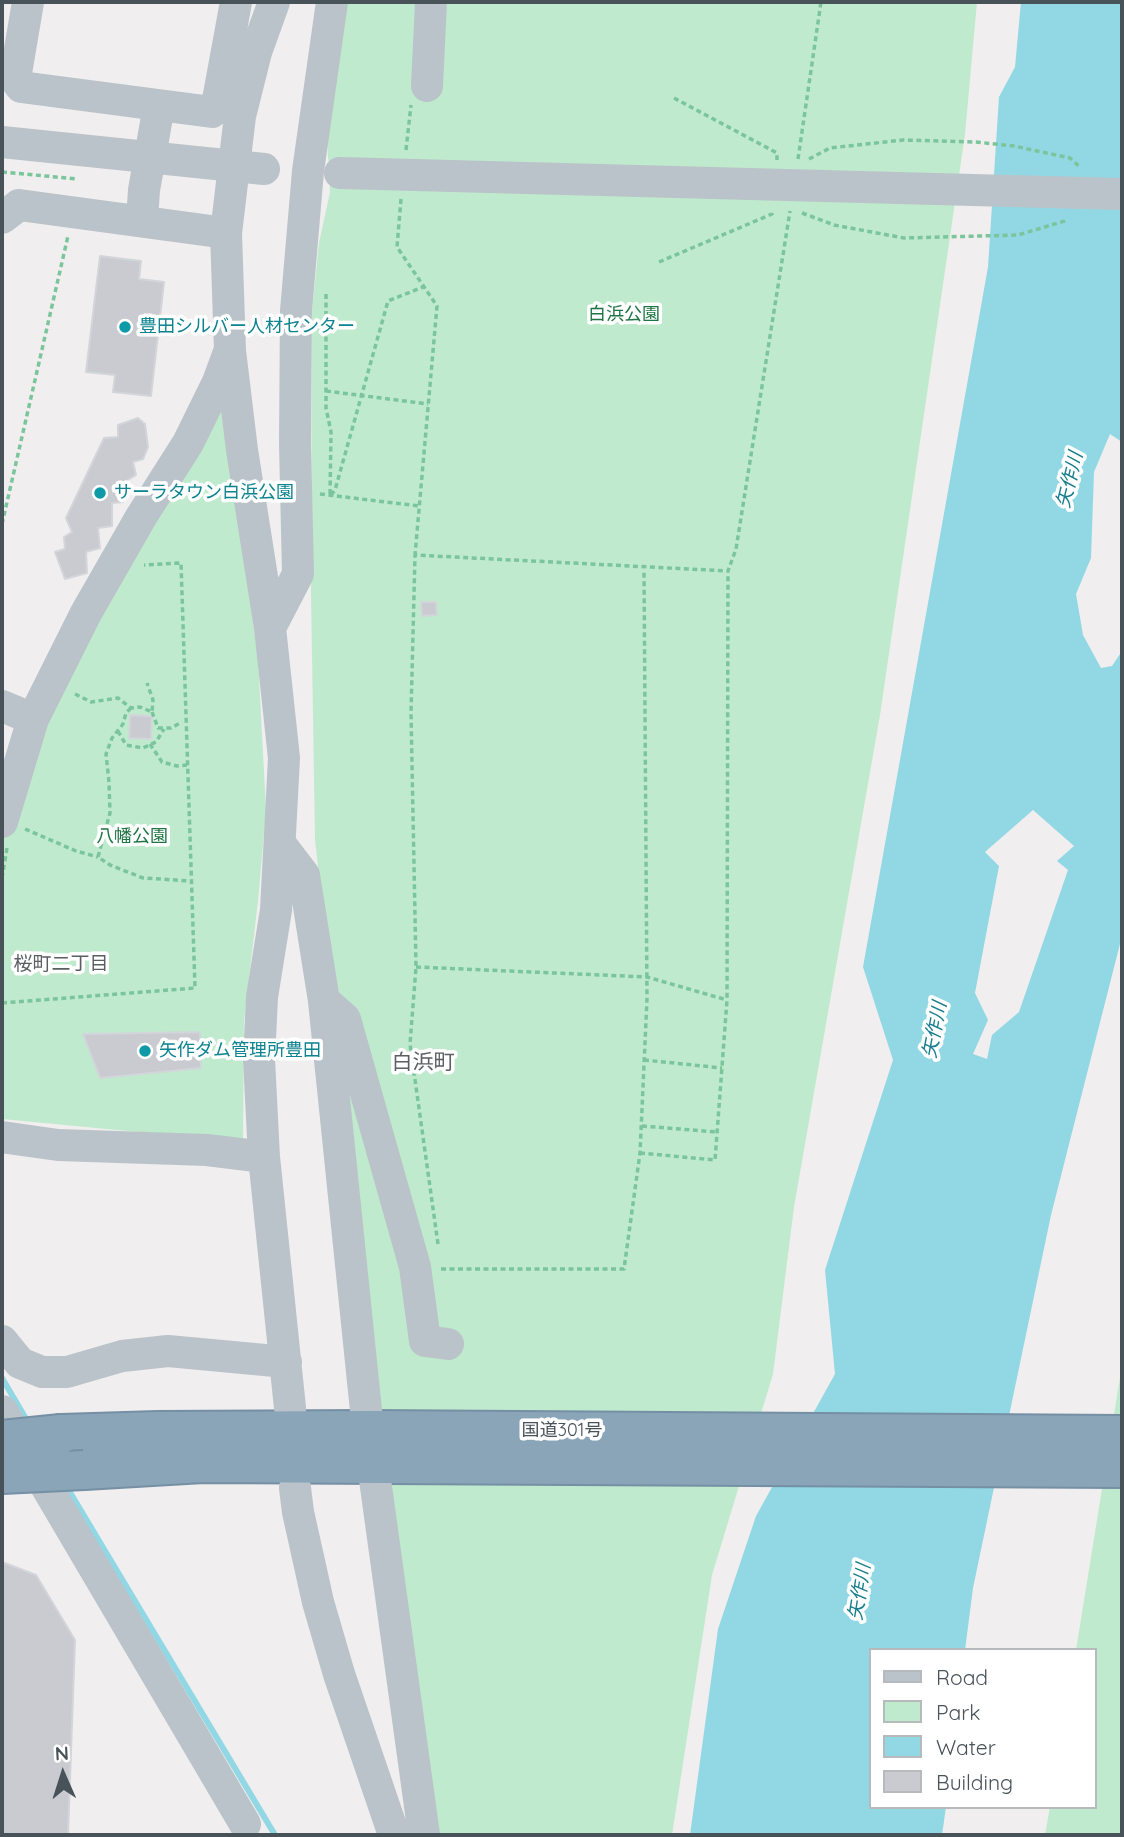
<!DOCTYPE html>
<html>
<head>
<meta charset="utf-8">
<style>
  body { margin:0 }
  #map { position:relative; width:1124px; height:1837px; overflow:hidden; background:#f0eeee; font-family:Quicksand,sans-serif }
  canvas { display:block }
  .frame { position:absolute; inset:0; border:4px solid #485259; pointer-events:none }
  .legend { position:absolute; left:869px; top:1648px; width:228px; height:161px; box-sizing:border-box; background:#fff; border:2px solid #b6babd; margin:0; padding:9px 12px; list-style:none; font-size:21px; color:#485259 }
  .legend li { display:flex; align-items:center; gap:14px; height:35px }
  .legend b { width:35px; border:2px solid #b6babd }
  .north { position:absolute; left:28px; top:1739px; width:70px; height:70px; -webkit-text-stroke:5px #fff; paint-order:stroke; rotate:357deg; font-size:19px; font-weight:700; line-height:28px; text-align:center; color:#485259 }
  .north::after { content:''; display:block; margin:auto; width:24px; height:32px; background:#485259; clip-path:polygon(50% 0,100% 100%,50% 72%,0 100%) }
</style>
</head>
<body>
<div id="map">
<canvas width="1124" height="1837"></canvas>
<div class="frame"></div>
<ul class="legend">
<li><b style="height:9px;background:#bac3c9"></b>Road</li>
<li><b style="height:19px;background:#c0eacd"></b>Park</li>
<li><b style="height:19px;background:#91d8e4"></b>Water</li>
<li><b style="height:19px;background:#c9cbd0"></b>Building</li>
</ul>
<div class="north">N</div>
</div>
<script>
const context = document.querySelector('canvas').getContext('2d');
context.lineJoin = 'round';
function fill(path, color) {
  context.fillStyle = color;
  context.fill(path, 'evenodd');
}
function poly(rows) {
  const path = new Path2D();
  for (const r of rows) {
    path.moveTo(r[0], r[1]);
    for (let i = 2; i < r.length; i += 2) path.lineTo(r[i], r[i + 1]);
  }
  return path;
}
function strokePath(path, color, width, dash) {
  context.strokeStyle = color;
  context.lineWidth = width;
  context.lineCap = dash ? 'butt' : 'round';
  context.setLineDash(dash || []);
  context.stroke(path);
}
function write(font, color, halo, rows, align = 'center') {
  context.font = font + ' Quicksand,"Noto Sans JP",sans-serif';
  context.lineWidth = 7;
  context.setLineDash([]);
  context.textBaseline = 'middle';
  context.strokeStyle = halo;
  context.fillStyle = color;
  for (const [text, x, y, turn = 0] of rows) {
    context.save();
    context.translate(x, y);
    context.rotate((+turn || 0) * Math.PI / 180);
    context.textAlign = isNaN(turn) ? turn : align;
    if (halo) context.strokeText(text, 0, 0);
    context.fillText(text, 0, 0);
    context.restore();
  }
}
const green = poly([
  [343,2,977,2,965,134,880,715,794,1207,773,1374,712,1575,672,1835,436,1835,420,1756,315,840,311,593,312,312,319,243,330,192,326,119],
  [224,406,258,658,266,810,258,901,244,1021,243,1142,2,1119,2,808,55,689],
  [1122,1365,1122,1835,1045,1835,1050,1807,1094,1807,1094,1650,1076,1650]
]);
const water = poly([
  [1021,2,1122,2,1122,442,1110,434,1094,472,1091,558,1076,594,1083,635,1101,668,1112,666,1122,651,1122,936,1051,1215,973,1588,965,1650,870,1650,870,1807,946,1807,942,1835,690,1835,718,1629,756,1516,835,1374,825,1270,893,1060,863,967,988,267,999,97,1015,67],
  [1033,810,1074,846,1057,861,1068,870,1019,1012,992,1035,987,1059,973,1054,988,1020,975,993,999,866,985,852]
]);
const stream = poly([
  [2,1378,29,1424],
  [65,1484,275,1835]
]);
const building = poly([
  [100,256,141,261,139,279,164,282,151,396,113,392,115,375,86,372,100,256],
  [138,418,145,424,148,447,143,459,133,462,136,475,121,484,123,502,112,503,112,526,98,528,100,548,86,552,87,573,65,579,55,552,65,549,64,537,72,532,66,518,104,438,118,437,118,425,138,418],
  [421,602,436,602,437,615,422,616,421,602],
  [130,715,152,716,151,739,129,738,130,715],
  [200,1032,201,1068,100,1078,83,1034,200,1032],
  [2,1562,36,1575,75,1640,68,1835,2,1835,2,1562]
]);
const path = poly([
  [674,98,777,153,777,160],
  [406,150,411,105],
  [798,159,821,2],
  [809,159,830,148,903,140,976,142,1014,146,1070,158,1080,167],
  [401,199,397,247,437,306,415,555],
  [659,262,772,214,773,211],
  [326,294,326,408,331,432,330,496,335,490,388,301,423,287],
  [326,391,428,404],
  [320,494,419,506],
  [2,524,68,236],
  [75,694,91,702,118,698,131,708,140,707,152,712,153,700,147,683],
  [131,708,126,713,123,724,112,738,106,754,109,782,110,813,98,857,110,865,143,878,191,881],
  [152,712,158,728,171,728,182,722],
  [118,731,126,745,143,748,156,742,164,729],
  [150,744,162,762,177,766,187,765],
  [25,829,76,851,98,857],
  [2,878,7,848],
  [416,967,647,977,727,1000],
  [2,1003,195,988,181,563,144,565],
  [644,1060,722,1068],
  [642,1126,717,1132],
  [640,1153,715,1160,727,1000,728,571,736,549,790,211],
  [438,1244,410,1044,416,967,411,713,415,555,728,571],
  [441,1269,624,1269,640,1153,647,999,644,570]
]);
const minor = poly([
  [28,2,15,79,21,87,212,112,218,100,236,2],
  [274,2,256,52,240,116,226,233,230,351,242,450,270,628,284,758,276,910,262,997,259,1059,264,1157,290,1408],
  [427,86,431,2],
  [2,218,19,205,226,233],
  [142,220,144,190,159,106],
  [270,628,298,574,295,443,296,311,308,171,332,2],
  [2,706,33,719],
  [2,822,33,719,86,613,141,517,188,443,218,382,229,352],
  [281,845,304,875,324,1001,368,1430],
  [328,1004,345,1019,415,1267,425,1341,448,1344],
  [2,1137,58,1145,207,1150,264,1157],
  [2,1341,20,1363,42,1372,67,1372,122,1356,168,1351,286,1362],
  [2,1411,245,1824],
  [373,1465,424,1835],
  [295,1488,298,1512,318,1602,339,1674,394,1835]
]);
const highway = poly([
  [61,1434,158,1431,368,1430,1122,1435],
  [84,1470,203,1463,1122,1468]
]);
const pathBridge = poly([
  [2,172,78,179],
  [802,213,834,225,904,238,1018,235,1068,220]
]);
const minorBridge = poly([
  [2,142,264,169],
  [340,173,1122,194]
]);
const highwayBridge = poly([
  [2,1440,61,1434],
  [2,1474,84,1470]
]);
const markers = [
  [125,327,7,"#0f9aa8"],
  [100,493,7,"#0f9aa8"],
  [145,1051,7,"#0f9aa8"]
];
const parkNames = [
  ["白浜公園",624,315],
  ["八幡公園",132,837]
];
const cultureNames = [
  ["豊田シルバー人材センター",139,327],
  ["サーラタウン白浜公園",114,493],
  ["矢作ダム管理所豊田",159,1051]
];
const streetNames = [
  ["国道301号",562,1431]
];
const waterNames = [
  ["矢作川",1070,480,-76],
  ["矢作川",935,1030,-79],
  ["矢作川",860,1592,-81]
];
const neighbourhoodNames = [
  ["桜町二丁目",61,964]
];
const quarterNames = [
  ["白浜町",423,1063]
];
fill(green, '#c0eacd');
fill(water, '#91d8e4');
strokePath(stream, '#91d8e4', 6);
fill(building, '#c9cbd0');
strokePath(building, '#d2d5d9', 2);
strokePath(highway, '#758fa4', 42);
strokePath(path, '#7bc59c', 3.5, [5, 3.5]);
strokePath(minor, '#bac3c9', 32);
strokePath(highway, '#8aa4b8', 38);
strokePath(highwayBridge, '#758fa4', 42, []);
strokePath(pathBridge, '#7bc59c', 3.5, [5, 3.5]);
strokePath(minorBridge, '#bac3c9', 32);
strokePath(highwayBridge, '#8aa4b8', 38);
for (const [x, y, r, color] of markers) {
  const dot = new Path2D();
  dot.arc(x, y, r, 0, 2 * Math.PI);
  context.fillStyle = color;
  context.fill(dot);
  strokePath(dot, '#fff', 2.5);
}
write('18px', '#1f7444', '#fff', parkNames);
write('18px', '#0d838f', '#fff', cultureNames, 'left');
write('18px', '#485259', '#fff', streetNames);
write('italic 19px', '#187d8d', '#fff', waterNames);
write('19px', '#5b5f62', '#fff', neighbourhoodNames);
write('21px', '#5b5f62', '#fff', quarterNames);
</script>
</body>
</html>
